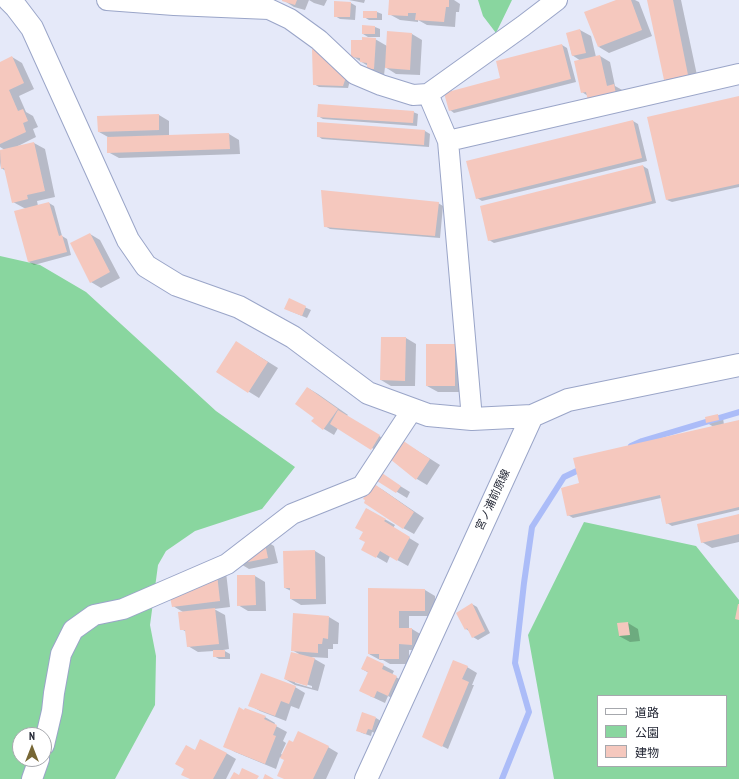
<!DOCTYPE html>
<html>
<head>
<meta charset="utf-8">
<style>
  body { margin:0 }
  #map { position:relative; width:739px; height:779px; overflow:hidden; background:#e5e9f9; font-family:"PT Sans Narrow","Noto Sans JP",sans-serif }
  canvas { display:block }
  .legend { position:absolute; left:597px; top:695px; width:130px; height:72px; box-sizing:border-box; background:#fff; border:1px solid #a6a8ad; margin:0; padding:5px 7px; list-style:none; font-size:12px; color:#212533 }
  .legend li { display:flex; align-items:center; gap:8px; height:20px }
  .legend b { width:20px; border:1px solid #a6a8ad }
  .north { position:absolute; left:12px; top:727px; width:40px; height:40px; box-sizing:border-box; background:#fff; border:1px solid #a6a8ad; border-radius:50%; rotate:0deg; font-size:11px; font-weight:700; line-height:16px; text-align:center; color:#212533 }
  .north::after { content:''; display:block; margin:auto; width:14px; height:18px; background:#776735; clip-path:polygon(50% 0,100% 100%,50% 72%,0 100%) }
</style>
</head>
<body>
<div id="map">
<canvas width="739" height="779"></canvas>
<ul class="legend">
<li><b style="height:5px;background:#fff"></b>道路</li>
<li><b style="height:11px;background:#89d69f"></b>公園</li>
<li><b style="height:11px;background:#f5c8be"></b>建物</li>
</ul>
<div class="north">N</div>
</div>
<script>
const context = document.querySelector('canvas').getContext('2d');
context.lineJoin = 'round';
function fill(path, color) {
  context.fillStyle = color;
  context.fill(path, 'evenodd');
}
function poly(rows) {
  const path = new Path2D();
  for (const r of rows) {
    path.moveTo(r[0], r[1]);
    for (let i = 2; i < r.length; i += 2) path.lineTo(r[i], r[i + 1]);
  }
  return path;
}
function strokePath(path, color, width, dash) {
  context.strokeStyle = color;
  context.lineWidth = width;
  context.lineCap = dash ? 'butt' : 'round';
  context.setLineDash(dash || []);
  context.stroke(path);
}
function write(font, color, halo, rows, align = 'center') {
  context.font = font + ' "PT Sans Narrow","Noto Sans JP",sans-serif';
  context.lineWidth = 3.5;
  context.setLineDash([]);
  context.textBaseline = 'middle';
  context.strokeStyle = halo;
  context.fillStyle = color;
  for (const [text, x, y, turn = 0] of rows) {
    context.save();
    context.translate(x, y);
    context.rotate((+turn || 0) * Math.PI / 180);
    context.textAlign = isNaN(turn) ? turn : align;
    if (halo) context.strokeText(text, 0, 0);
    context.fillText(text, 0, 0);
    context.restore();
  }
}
const green = poly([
  [478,0,512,0,496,33,483,16],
  [0,256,40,265,86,292,216,411,295,467,262,509,195,531,166,551,158,565,150,625,156,656,155,705,115,779,0,779],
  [20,735,44,735,44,759,20,759],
  [584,522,696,546,739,600,739,779,554,779,528,635],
  [598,696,726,696,726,766,598,766]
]);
const shadow = poly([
  [283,0,327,0,324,6,314,3,309,0,305,10,294,7],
  [349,0,365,0,364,3],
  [390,0,454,0,460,4,459,12,456,12,455,27,427,25,418,20,418,22,400,20,389,14],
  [618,0,635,0,639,2,652,36,609,53,599,47],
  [648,0,681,0,698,80,675,85,665,79],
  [351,3,356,6,355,20,340,19,335,16],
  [377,12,382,14,382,20,369,20,364,17],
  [363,26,375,27,380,29,380,37,368,37,363,34],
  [580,30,591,36,596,57,600,56,610,62,615,86,624,91,626,100,588,96,582,92,581,61,572,55,567,34],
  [412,34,422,40,420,75,396,74,385,67,384,75,378,74,368,68,368,66,352,56,375,39,387,46],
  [562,45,567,48,576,82,454,113,450,110,502,79],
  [12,57,22,63,34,89,19,96,26,112,33,116,38,127,33,129,36,137,18,146,19,146,34,143,45,149,55,197,37,201,38,206,49,203,54,206,62,236,67,239,71,255,34,265,29,262,26,209,13,202,6,171,1,168,0,162,0,151,5,150,0,147,0,63],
  [351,77,348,88,319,87,314,84],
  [739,97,739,187,672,202,667,200],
  [413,112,418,114,417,126,323,119,318,116],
  [159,115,169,121,169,136,229,134,239,140,240,154,119,158,108,152,108,137,99,132],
  [633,121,638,124,647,161,482,201,477,198],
  [318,123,425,131,430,134,429,147,322,139,318,136],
  [643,166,648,169,656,203,494,243,489,240],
  [438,203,443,206,440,238,330,229,325,226],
  [90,234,100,240,120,278,101,288,91,282],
  [289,300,311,310,307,318,290,311],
  [406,338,416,344,415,386,391,386,381,380],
  [455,345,465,350,465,392,438,392,427,386],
  [246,348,278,368,259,398,217,372],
  [308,388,318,394,348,415,347,416,384,439,377,451,338,428,334,435,324,429],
  [718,415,723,418,724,425,739,421,739,510,672,526,667,523,661,498,573,518,568,515,580,484,714,427,707,423],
  [413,448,440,465,427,485,417,479,391,459],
  [379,481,392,481,410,492,407,498],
  [373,484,383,490,424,518,414,534,403,528],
  [367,509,395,525,393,528,419,544,408,566,390,556,387,563,363,549,367,542],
  [739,515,739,542,712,548,702,542],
  [264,540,274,546,278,563,249,569,239,563],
  [315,551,325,557,326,604,301,605,291,599,291,591,285,588,284,552],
  [226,572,230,607,214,609,225,615,229,649,223,650,230,654,230,659,219,659,214,656,214,651,198,652,188,646,187,632,181,629,183,612,173,606],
  [255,576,265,582,266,611,248,611,238,605],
  [369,589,425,590,435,596,435,616,409,616,409,629,412,629,422,635,422,650,409,650,409,664,390,664,383,660,380,660,369,654],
  [472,604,477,607,490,633,478,640,473,637,469,631,466,629],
  [329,617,339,623,338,644,333,644,333,649,328,649,328,658,311,657,325,665,318,691,295,685,285,679,299,654,292,650],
  [295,681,312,686,312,688,295,683],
  [628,623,638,629,640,641,630,642,619,636,618,624],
  [383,665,394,671,392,675,407,683,398,701,388,696,385,703,370,696,369,673,362,669],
  [467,667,477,673,472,685,474,685,448,749,428,739],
  [295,687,305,693,299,709,291,706,286,721,260,711,249,705],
  [245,709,265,717,275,723,274,725,287,732,283,741,286,743,281,754,283,755,328,747,338,753,326,779,285,779,286,760,280,757,276,769,235,752,225,746],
  [376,718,386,724,382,735,372,732,371,736,362,733,357,730],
  [195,751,226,753,236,759,226,779,191,779]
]);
const stream = poly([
  [631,446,642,441,739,412],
  [502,779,529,712,515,663,524,583,532,527,564,477,583,468]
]);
const building = poly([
  [282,0,297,0,295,5,282,1],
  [389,0,449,0,449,7,446,7,444,22,415,20,416,13,408,13,408,16,388,15],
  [616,0,631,0,642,30,598,47,584,12],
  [647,0,673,0,688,75,664,80],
  [334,1,351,2,350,17,334,17],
  [363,11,377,11,377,18,363,18],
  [362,25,375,26,375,34,362,34],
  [580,29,586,53,572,56,566,33],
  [387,31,412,33,410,70,385,68],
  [362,37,376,38,374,69,367,69,367,63,360,62,360,58,351,57,351,40,362,40],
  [562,44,571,79,449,111,444,93,500,78,496,61],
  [312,49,321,50,347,74,343,86,313,85],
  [600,55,607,86,614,84,616,94,588,101,586,92,581,93,574,61],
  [12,56,24,83,9,90,18,111,23,109,28,121,23,123,26,132,0,144,0,62],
  [739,96,739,184,666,200,647,117],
  [318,104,414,111,413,123,317,117],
  [159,114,159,130,98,132,97,116],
  [633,120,642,158,476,199,466,161],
  [317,122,425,130,424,145,317,137],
  [229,133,230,149,107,153,107,137],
  [34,142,45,191,27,195,28,199,12,203,4,168,1,169,0,150],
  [643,165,652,201,488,241,480,206],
  [321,190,439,202,435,236,324,227],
  [49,202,59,236,62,235,67,252,28,262,14,211],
  [90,233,110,272,90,283,70,243],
  [289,298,306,306,302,316,284,309],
  [381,337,406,337,405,381,380,380],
  [236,341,268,362,248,393,216,372],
  [426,344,455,344,455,386,426,386],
  [307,387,338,409,323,430,311,421,314,418,295,404],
  [338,410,380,435,371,450,330,424],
  [718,414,719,420,706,423,705,417],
  [739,420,739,507,666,524,660,495,567,516,561,488,579,483,573,458],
  [402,440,430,459,416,480,390,459],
  [382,473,401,486,396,493,377,481],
  [373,483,414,512,403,529,364,503,365,500,363,499],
  [366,508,386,519,384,521,410,537,397,561,380,551,376,558,361,550,365,542,359,539,363,532,355,528],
  [739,514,739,534,701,543,697,524],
  [264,539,268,558,238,564],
  [315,550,316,599,290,599,290,588,284,588,283,551],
  [216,565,220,601,172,607,170,597],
  [237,575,255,575,256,605,237,606],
  [368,588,425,589,425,611,399,611,399,628,412,628,412,645,399,644,399,659,379,659,379,654,368,654],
  [472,603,485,631,472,638,467,628,465,630,456,613],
  [738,604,739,604,739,620,735,619],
  [215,608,219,644,187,647,185,630,180,630,178,612],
  [293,613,329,616,328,639,323,638,322,644,318,644,318,653,291,651],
  [628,622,630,635,619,636,617,623],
  [213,650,225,650,225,657,213,657],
  [291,652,315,658,307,686,284,679],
  [367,656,384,664,382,669,397,676,388,696,377,691,374,698,359,691,368,672,361,669],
  [453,660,468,666,462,679,469,682,442,747,422,737],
  [261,673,296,686,289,704,281,701,275,716,248,706],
  [239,707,244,710,245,708,266,716,264,719,277,725,273,735,276,736,265,764,223,747],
  [362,712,376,717,372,730,368,729,366,734,356,731],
  [298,731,329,746,313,779,284,779,277,776,284,760,280,758,289,740,293,742],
  [200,739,227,753,213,779,190,779,181,775,184,769,175,764,186,745,195,750],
  [242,768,259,776,257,779,230,779,234,772,239,775],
  [265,774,274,779,263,779]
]);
const street = poly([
  [107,0,174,5,269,9,290,19,319,40,355,74,381,85,413,95,428,94,523,26,557,0],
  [428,94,448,141,472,419],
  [448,141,739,74],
  [44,745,52,711,54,693,61,654,73,630,94,615,123,609,227,564,292,514,362,486,412,410],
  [32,779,39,759]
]);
const secondary = poly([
  [9,0,16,7,32,28,128,240,146,266,177,285,239,307,293,337,368,393,428,415,472,419,532,416],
  [366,779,532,416,568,400,739,365]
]);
const streetNames = [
  ["宮ノ浦前原線",493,500,-65]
];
fill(green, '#89d69f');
fill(shadow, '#0003');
strokePath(stream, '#abbcf8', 6);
fill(building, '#f5c8be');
strokePath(street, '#9aa5c8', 22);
strokePath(secondary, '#9aa5c8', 24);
strokePath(street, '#fff', 20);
strokePath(secondary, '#fff', 22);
write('11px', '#212533', '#fff', streetNames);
</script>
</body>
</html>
